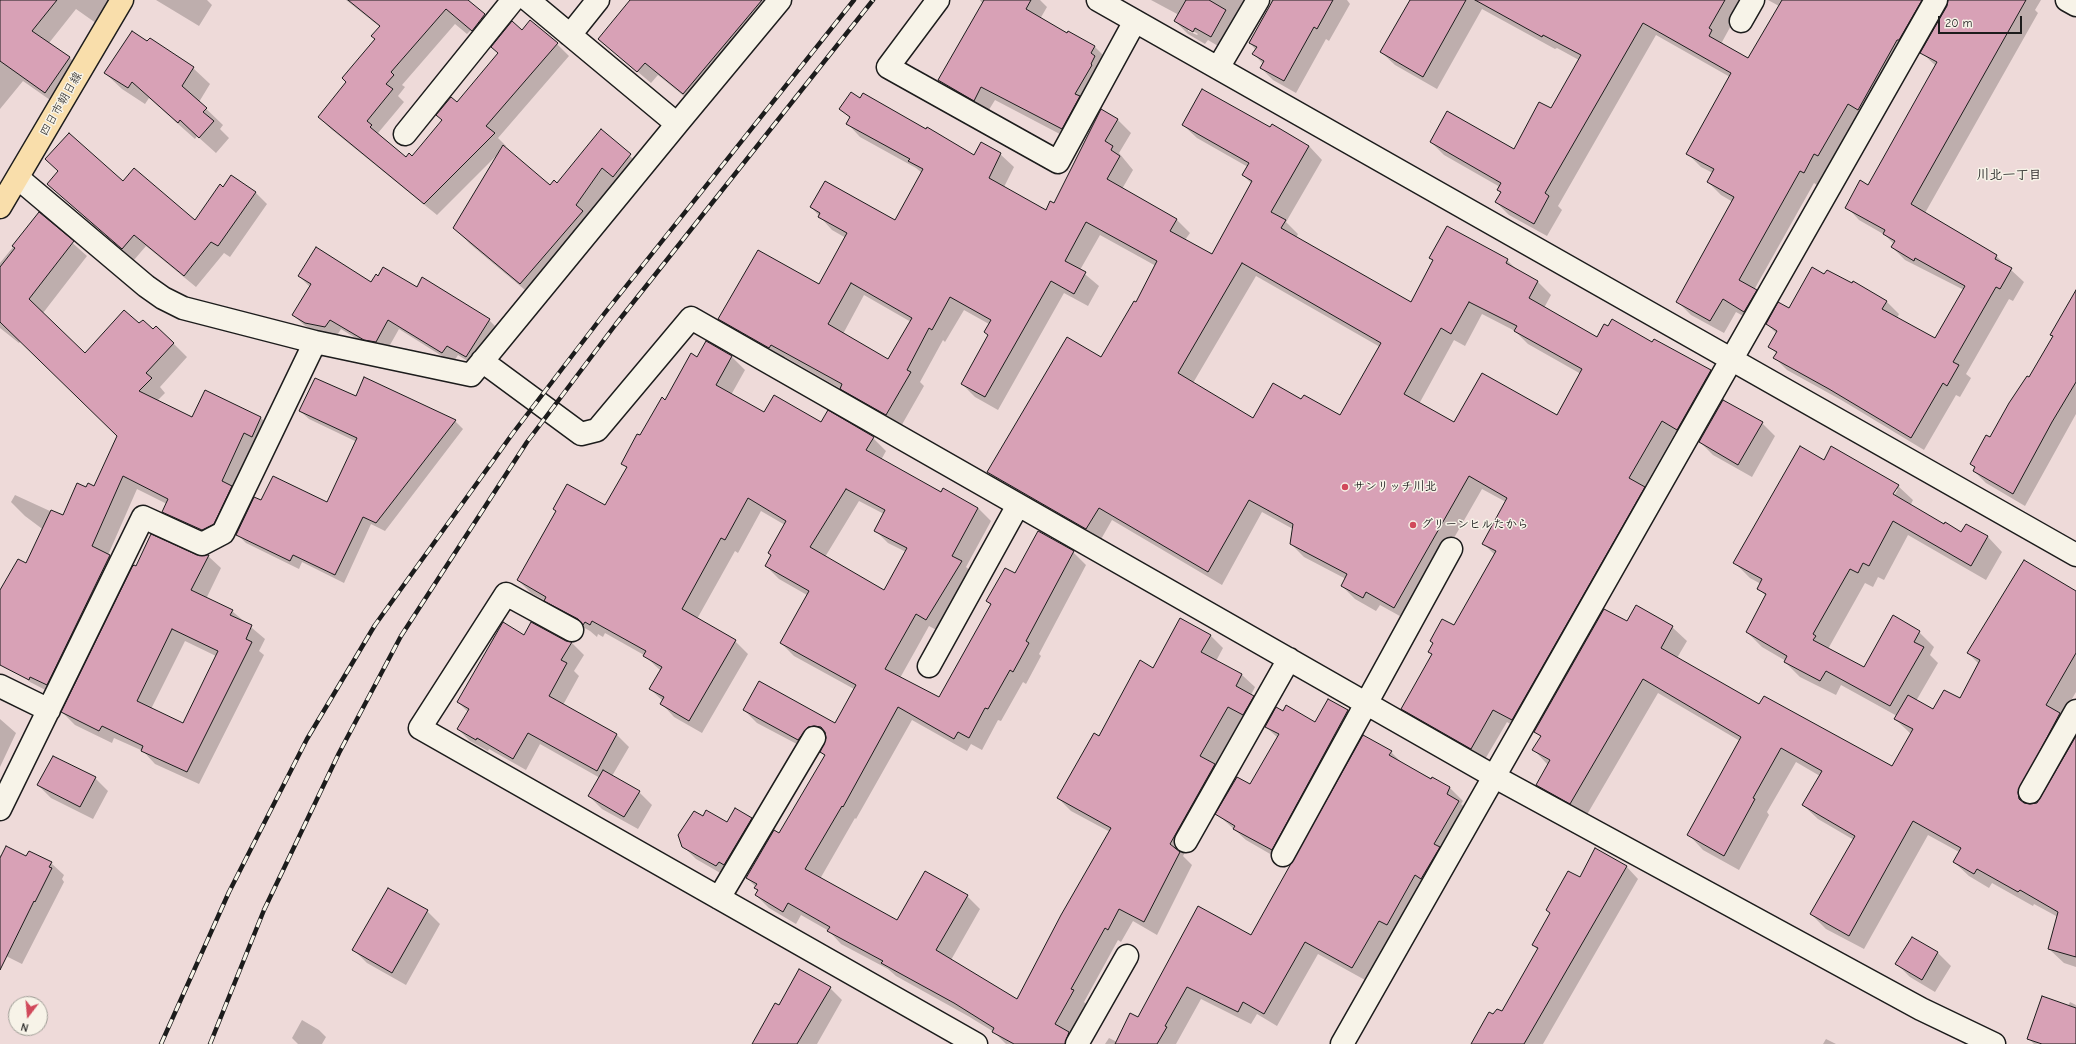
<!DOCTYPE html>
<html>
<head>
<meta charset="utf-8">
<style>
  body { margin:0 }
  #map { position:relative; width:2076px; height:1044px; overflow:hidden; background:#eedad9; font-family:"Comic Neue",sans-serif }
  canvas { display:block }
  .north { position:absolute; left:8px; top:996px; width:40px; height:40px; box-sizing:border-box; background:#f7f3e8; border:1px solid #9f9d96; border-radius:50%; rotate:196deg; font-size:11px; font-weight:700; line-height:16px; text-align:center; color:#1c1c1c }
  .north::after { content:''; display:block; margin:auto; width:14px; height:18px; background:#d1495b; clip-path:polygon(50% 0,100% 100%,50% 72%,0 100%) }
  .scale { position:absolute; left:1938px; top:16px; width:84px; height:18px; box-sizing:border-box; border:2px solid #1c1c1c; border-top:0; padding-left:5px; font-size:12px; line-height:14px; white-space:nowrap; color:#1c1c1c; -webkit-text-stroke:3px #f7f3e8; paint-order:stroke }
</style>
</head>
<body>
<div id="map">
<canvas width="2076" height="1044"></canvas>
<div class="north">N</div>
<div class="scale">20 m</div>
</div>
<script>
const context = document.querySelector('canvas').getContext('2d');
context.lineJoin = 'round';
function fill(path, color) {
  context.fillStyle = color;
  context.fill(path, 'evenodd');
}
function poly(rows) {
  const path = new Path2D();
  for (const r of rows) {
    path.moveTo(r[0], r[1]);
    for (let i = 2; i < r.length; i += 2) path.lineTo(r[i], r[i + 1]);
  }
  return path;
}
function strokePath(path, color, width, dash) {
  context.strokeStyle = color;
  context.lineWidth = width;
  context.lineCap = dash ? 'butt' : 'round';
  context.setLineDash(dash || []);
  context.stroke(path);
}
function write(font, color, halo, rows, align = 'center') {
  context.font = font + ' "Comic Neue","Klee One",sans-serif';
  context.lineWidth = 3;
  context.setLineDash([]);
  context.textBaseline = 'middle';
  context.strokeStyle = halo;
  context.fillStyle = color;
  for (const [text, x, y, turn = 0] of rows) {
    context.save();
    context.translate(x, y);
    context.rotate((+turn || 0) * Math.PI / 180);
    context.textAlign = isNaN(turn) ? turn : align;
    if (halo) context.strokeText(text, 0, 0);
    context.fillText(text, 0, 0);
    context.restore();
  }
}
const shadow = poly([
  [0,0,133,0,110,33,76,9,49,43,69,57,84,72,60,107,23,81,0,109],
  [156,0,207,0,212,5,199,26],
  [346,0,467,0,497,27,485,42,471,30,467,34,455,24,402,85,405,87,398,96,404,102,378,133,406,158,413,157,457,103,522,31,557,44,569,56,498,138,506,146,504,148,550,186,557,184,601,131,647,171,537,300,470,244,454,227,498,154,437,215,331,129,319,117,347,82,376,39,380,27],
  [631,0,786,0,696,106,658,75,651,83,599,39],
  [980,0,1040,0,1047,7,1040,19,1068,35,1069,33,1095,47,1108,60,1075,142,995,100,987,113,952,93,939,80,983,4],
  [1151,0,1270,0,1264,2,1223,49,1208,40,1205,44,1188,34,1175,21,1179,15],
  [1188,28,1198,34,1197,35,1188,31],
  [1271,0,1347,0,1350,4,1329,41,1326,39,1296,93,1273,80,1261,68,1263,64,1254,54,1256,50,1249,42,1270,6],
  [1411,0,1745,0,1722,42,1724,45,1749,59,1779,6,1768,0,1934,0,1831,168,1828,166,1817,185,1814,183,1754,290,1769,304,1758,324,1736,312,1724,333,1691,315,1678,302,1733,202,1721,195,1708,182,1713,173,1701,167,1687,153,1730,77,1656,35,1558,206,1562,210,1547,236,1509,215,1496,202,1501,193,1498,190,1500,187,1444,155,1431,142,1514,150,1551,110,1579,60,1557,48,1555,49,1482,9,1437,89,1395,65,1381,52],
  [1955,0,2041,0,2035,10,2038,13,1925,213,1996,256,2024,282,2013,301,2009,299,1966,374,1971,378,1960,397,1956,395,1924,450,1843,401,1787,370,1775,358,1777,354,1769,346,1776,333,1767,324,1789,309,1825,276,1886,301,1899,314,1897,318,1935,339,1964,290,1905,260,1892,247,1894,244,1885,235,1859,220,1847,207,1869,186,1936,66,1922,53],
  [150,40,193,68,210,84,199,102,223,125,220,129,229,138,216,153,197,136,195,139,149,98,145,104,122,89,105,73],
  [860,99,974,156,1000,154,1014,167,1004,187,1046,211,1055,204,1117,119,1131,133,1119,153,1133,170,1122,189,1176,219,1190,233,1185,240,1213,255,1251,183,1243,175,1248,167,1197,138,1183,125,1270,129,1272,126,1309,146,1322,160,1286,222,1298,234,1296,238,1411,303,1434,261,1431,258,1507,260,1517,270,1538,282,1551,295,1544,308,1597,339,1652,343,1711,370,1724,384,1691,442,1675,433,1644,488,1657,501,1525,733,1507,722,1484,761,1415,722,1402,709,1433,655,1429,651,1434,644,1431,641,1455,627,1495,555,1483,543,1506,502,1482,489,1407,620,1380,605,1376,611,1355,599,1342,586,1346,579,1304,557,1291,544,1293,529,1262,512,1222,585,1112,520,1100,541,1002,485,988,472,1102,359,1136,304,1156,266,1100,235,1080,270,1099,286,1088,306,1064,293,998,410,975,397,962,384,989,336,985,332,989,324,964,310,945,342,943,340,920,382,924,386,900,428,854,402,841,389,785,357,783,361,733,332,720,319,819,286,846,238,832,230,811,207,895,221,922,173,916,168,860,137,847,123,850,118,840,108],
  [1256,276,1380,347,1340,417,1301,400,1254,419,1193,383],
  [864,295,911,322,888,360,843,334],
  [1482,314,1515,331,1528,344,1581,374,1557,416,1454,424,1419,404,1454,340,1465,346],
  [46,159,123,183,195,221,223,188,255,192,267,204,230,257,224,253,196,287,146,246,134,260,48,184,59,172],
  [40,214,87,256,43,313,85,354,139,325,153,330,173,343,187,357,160,387,165,393,157,401,193,418,206,391,261,418,275,432,216,544,177,526,163,512,167,504,137,489,108,555,124,570,61,698,30,682,22,674,0,664,0,614,45,531,25,516,11,502,15,495,63,517,87,488,94,487,118,436,21,341,19,343,0,328,0,263],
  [299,276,417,288,489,320,499,330,477,367,458,355,453,363,399,329,386,352,375,350,341,329,336,337,317,333,304,325,293,315,310,287],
  [2076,292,2076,414,2025,506,1986,483,1974,471,1975,468,1971,464,1991,439,2029,378,2053,337,2051,334],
  [707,342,732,357,745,370,731,395,764,414,821,423,873,438,886,451,881,460,942,493,944,490,978,508,991,521,966,567,974,574,940,632,929,626,900,678,939,698,991,605,988,601,1015,575,1073,552,1086,565,1039,654,1041,656,1026,684,1023,682,1001,721,998,720,982,750,971,744,967,751,912,720,856,819,855,818,820,879,897,921,967,896,980,909,951,960,1017,1001,1110,832,1071,811,1058,798,1099,737,1153,669,1210,635,1223,648,1216,661,1242,675,1255,687,1251,695,1266,709,1256,727,1241,719,1215,765,1227,778,1183,856,1192,865,1157,935,1133,921,1121,942,1118,940,1084,1002,1086,1004,1070,1034,1080,1044,1006,1044,994,1032,968,1016,896,976,888,969,841,944,829,931,801,915,796,924,769,908,756,895,758,891,756,887,747,878,779,834,825,756,821,752,827,738,821,740,812,752,757,723,744,710,836,724,854,689,794,656,781,643,807,595,779,579,766,566,785,525,761,511,738,553,735,551,697,619,735,641,748,654,702,733,674,717,662,704,663,701,650,689,661,671,644,655,605,633,603,637,598,634,597,637,590,631,558,613,546,601,531,593,518,580,557,512,554,509,606,506,627,468,623,463,698,358],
  [859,501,884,514,875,530,888,543,906,552,884,592,825,557],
  [356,398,455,421,463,429,385,531,371,524,344,583,302,562,299,569,246,543,237,534,261,502,327,503,357,442,309,419,300,411],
  [1762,423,1775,436,1752,477,1713,455,1700,442],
  [1824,461,1898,486,1913,500,1910,506,1962,533,1967,525,1988,537,2002,552,1986,580,1908,535,1884,580,1878,577,1873,587,1865,583,1828,649,1864,669,1919,632,1934,647,1930,655,1938,663,1916,701,1933,711,1960,700,1979,664,1968,653,2076,591,2076,692,2062,716,2032,805,2037,803,2076,738,2076,967,2064,963,2049,949,2058,917,2034,904,2033,906,1992,883,1989,888,1969,876,1954,862,1959,852,1928,835,1864,949,1826,929,1811,914,1854,840,1818,819,1803,805,1820,776,1796,762,1767,812,1769,815,1739,870,1703,850,1689,835,1740,741,1658,693,1585,818,1552,800,1537,785,1548,765,1534,750,1541,737,1535,732,1627,623,1672,627,1687,641,1677,658,1760,706,1893,768,1911,734,1895,719,1897,716,1841,685,1836,695,1800,677,1785,662,1786,661,1762,647,1747,632,1766,596,1758,588,1761,584,1750,578,1735,563],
  [1896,489,1898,489,1892,499,1890,498],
  [197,556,208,556,221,568,206,599,232,611,265,639,259,651,264,655,199,784,155,764,143,751,114,738,112,743,75,725,62,712,136,567],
  [185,641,216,656,183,725,151,709],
  [524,636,572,643,584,655,574,671,579,676,563,705,617,735,629,747,612,776,639,792,652,805,638,829,602,809,589,796,600,778,540,744,526,770,489,749,488,751,470,741,458,729,468,712,458,702],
  [1328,700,1348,711,1360,723,1284,862,1246,840,1217,814,1251,786,1278,738,1266,727,1315,723],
  [0,719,16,733,0,767],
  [1391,752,1403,764,1450,788,1463,801,1461,804,1472,814,1400,937,1392,933,1365,980,1318,954,1277,1026,1257,1014,1251,1024,1201,999,1176,1044,1105,1044,1109,1038,1117,1042,1138,1018,1252,936],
  [95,778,108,791,93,819,51,798,38,785],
  [703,817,728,823,752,819,764,831,729,878,696,859,683,846],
  [0,855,27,858,51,863,64,875,62,879,64,882,22,964,0,953],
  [1626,866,1638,879,1543,1044,1482,1044,1494,1016,1502,1013,1538,950,1533,945,1551,914,1547,910,1580,878],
  [427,911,440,924,406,985,367,963,354,950],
  [1938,953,1951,966,1935,992,1910,977,1897,964],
  [830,988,842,1000,817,1044,753,1044,779,1006],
  [2070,1002,2076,1005,2076,1044,2034,1044,2028,1038,2068,1006],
  [302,1020,319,1030,326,1037,322,1044,298,1044,292,1038],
  [1826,1039,1836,1044,1823,1044]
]);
const building = poly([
  [0,0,57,0,32,31,70,57,45,93,0,61,0,0],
  [348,0,468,0,485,14,472,31,446,9,391,72,394,75,386,84,393,89,367,121,372,125,370,127,406,157,409,153,412,156,442,120,436,115,451,97,457,102,498,53,491,47,512,21,522,30,530,20,558,43,486,126,495,133,424,204,318,117,346,82,342,78,375,39,371,36,380,26,348,0],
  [630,0,762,0,683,94,645,63,637,72,598,39,630,0],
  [984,0,1031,0,1026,9,1067,33,1068,31,1095,46,1091,53,1095,56,1091,64,1092,65,1075,94,1080,96,1062,129,981,87,974,101,938,80,984,0],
  [1186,0,1209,0,1226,10,1211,37,1195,28,1193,32,1174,21,1186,0],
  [1273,0,1333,0,1317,29,1314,27,1284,81,1260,68,1264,61,1252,54,1257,47,1249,43,1273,0],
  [1410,0,1466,0,1423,77,1380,52,1410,0],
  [1475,0,1725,0,1709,28,1712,30,1709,36,1748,58,1782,0,1922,0,1899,40,1897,40,1858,110,1848,104,1818,156,1814,154,1804,173,1800,171,1739,280,1757,290,1744,312,1723,299,1710,321,1676,302,1734,197,1707,182,1714,169,1686,154,1731,73,1643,23,1545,193,1549,196,1534,224,1495,202,1501,192,1497,190,1501,183,1430,142,1447,111,1514,149,1539,102,1551,108,1581,55,1543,35,1542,37,1475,0],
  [1948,0,2026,0,1911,204,1997,255,1995,259,2012,268,2000,289,1996,287,1953,362,1959,365,1947,386,1943,383,1911,438,1829,389,1773,358,1777,352,1768,347,1777,331,1766,324,1778,302,1789,308,1812,267,1824,274,1827,270,1852,283,1853,281,1887,301,1882,309,1935,338,1965,286,1915,258,1914,261,1891,247,1895,241,1883,234,1885,230,1845,208,1860,180,1868,185,1937,62,1920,53,1947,6,1948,0],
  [132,31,147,41,150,38,194,67,182,86,207,108,203,112,214,121,199,138,180,120,178,123,132,82,128,88,104,73,132,31],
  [1202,89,1270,127,1272,124,1309,146,1271,212,1286,220,1281,228,1411,302,1433,260,1429,258,1447,226,1508,259,1506,263,1538,281,1529,298,1597,337,1604,324,1608,326,1612,319,1652,342,1654,339,1711,370,1677,430,1662,421,1629,478,1645,487,1512,720,1493,710,1471,749,1401,709,1432,654,1428,652,1433,643,1430,641,1442,619,1454,625,1496,551,1482,544,1507,498,1469,476,1394,608,1366,592,1363,598,1341,586,1347,574,1290,544,1293,524,1249,500,1208,572,1099,508,1086,529,987,472,1067,337,1101,357,1134,301,1136,302,1157,261,1086,222,1065,261,1086,272,1074,294,1051,281,985,397,961,384,988,335,984,332,991,320,950,297,932,330,929,328,907,370,911,372,886,415,840,389,842,384,771,345,769,348,718,319,758,250,819,284,847,233,818,217,820,213,810,207,825,181,895,220,923,169,908,161,910,159,846,124,850,117,839,109,851,92,860,98,863,93,926,129,927,127,974,155,981,142,1001,153,989,178,1046,210,1050,201,1054,203,1101,109,1118,119,1105,141,1113,146,1111,150,1120,156,1107,179,1177,219,1170,231,1212,254,1252,181,1242,175,1249,163,1182,125,1202,89],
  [1242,263,1381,343,1340,415,1304,395,1301,399,1273,383,1253,418,1178,373,1242,263],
  [851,283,912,318,888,359,828,324,851,283],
  [1469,302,1517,326,1514,331,1582,369,1557,415,1482,373,1454,422,1404,394,1441,328,1451,334,1469,302],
  [601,129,631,154,613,177,602,168,576,205,583,211,520,284,453,228,503,145,550,185,554,180,557,183,601,129],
  [69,133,123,181,134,168,195,220,220,184,223,187,231,175,256,192,218,246,211,242,184,276,134,235,122,249,47,184,58,171,45,159,69,133],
  [39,212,74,241,29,299,85,353,124,310,139,323,143,320,153,329,156,326,174,343,146,373,152,378,139,391,192,417,205,390,261,417,252,437,244,433,222,481,232,486,214,524,202,530,162,512,168,499,123,476,92,546,110,555,47,685,30,677,29,680,0,665,0,590,18,559,26,563,51,510,63,515,77,483,86,487,88,483,94,486,117,436,0,322,0,267,15,248,12,246,39,212],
  [316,247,371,282,376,274,378,276,383,267,417,287,422,277,490,319,466,357,447,346,442,353,388,320,376,342,364,340,330,320,325,327,305,323,292,315,311,284,298,276,316,247],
  [2076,290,2076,382,2052,422,2013,494,1973,471,1975,467,1970,464,1986,435,1990,437,2009,403,2027,376,2029,377,2053,336,2050,335,2076,290],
  [706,341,732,356,716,385,764,412,774,395,821,422,828,410,874,437,866,450,941,492,943,488,978,508,952,556,962,561,926,620,916,614,885,669,939,697,991,604,986,601,1005,568,1015,573,1038,531,1074,551,1026,641,1029,643,1013,672,1010,670,988,709,985,708,969,738,958,732,954,739,898,707,843,807,842,806,805,869,897,920,925,871,968,895,936,950,1017,999,1061,915,1111,828,1057,798,1094,733,1099,736,1140,660,1153,668,1180,618,1211,635,1201,652,1242,674,1236,686,1254,696,1243,715,1228,707,1200,756,1215,764,1170,844,1180,852,1144,922,1119,909,1108,930,1105,928,1071,989,1074,990,1055,1024,1069,1032,1065,1044,1014,1044,992,1032,994,1028,954,1003,881,963,883,961,827,931,830,927,788,903,783,912,755,895,758,890,754,888,757,884,746,878,774,830,779,833,825,755,820,752,826,738,825,732,821,727,814,726,808,727,798,740,743,710,759,681,835,723,856,685,780,643,809,591,765,566,771,555,768,553,786,521,748,498,725,540,721,538,682,609,736,640,689,721,660,704,664,697,649,689,662,667,643,656,646,651,592,621,590,625,585,622,583,625,578,619,544,601,546,597,517,580,556,511,553,509,567,484,605,505,627,467,621,464,637,434,640,435,662,397,665,400,691,353,697,357,706,341],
  [846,489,885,510,874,531,907,548,884,590,810,547,846,489],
  [364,377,456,420,376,523,363,517,335,575,293,555,290,561,236,535,254,497,261,500,273,476,327,502,357,438,299,411,315,378,356,396,364,377],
  [1723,400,1763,422,1738,465,1699,442,1723,400],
  [1800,446,1824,460,1831,446,1899,485,1893,494,1944,524,1945,522,1961,532,1966,524,1988,536,1971,566,1893,521,1869,566,1863,563,1858,573,1850,569,1813,634,1816,636,1813,640,1864,667,1893,615,1920,631,1914,642,1924,647,1890,706,1826,671,1820,681,1784,662,1787,656,1746,632,1766,594,1757,589,1762,579,1733,563,1800,446],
  [151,534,197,555,209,555,191,590,233,610,230,615,252,625,246,639,252,642,187,772,141,751,143,746,102,726,99,731,61,712,132,567,134,565,136,566,151,534],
  [172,629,218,651,183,723,137,701,172,629],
  [2024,560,2076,591,2076,653,2046,705,2060,713,2018,792,2019,799,2024,803,2030,804,2037,803,2076,736,2076,957,2048,949,2058,912,2020,890,2018,892,1977,869,1974,874,1953,862,1961,848,1913,821,1849,936,1810,914,1855,836,1802,805,1822,771,1781,748,1753,798,1755,799,1724,856,1687,835,1741,737,1643,679,1570,804,1536,785,1550,760,1532,750,1541,736,1534,732,1604,609,1627,621,1636,605,1673,626,1661,648,1759,704,1764,696,1892,766,1913,729,1894,719,1908,695,1933,709,1944,690,1960,698,1980,660,1967,653,2024,560],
  [503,622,524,635,531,622,566,641,572,642,561,660,567,663,549,696,617,734,597,771,528,733,513,759,477,738,476,740,457,729,469,709,457,702,503,622],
  [1328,699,1348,710,1272,850,1233,829,1235,826,1215,814,1237,777,1250,784,1279,734,1265,727,1276,707,1283,711,1286,705,1315,722,1328,699],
  [1363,735,1392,751,1389,755,1431,779,1432,777,1450,787,1447,794,1459,801,1434,844,1440,847,1421,879,1415,875,1387,925,1379,921,1352,968,1305,942,1264,1014,1243,1002,1238,1012,1187,987,1165,1026,1167,1027,1157,1044,1115,1044,1130,1013,1138,1017,1198,906,1251,935,1363,735],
  [53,756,96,777,80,807,37,785,53,756],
  [603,770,640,791,624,817,588,796,603,770],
  [735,808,752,818,724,865,719,862,716,866,682,847,678,835,694,811,703,816,706,810,727,822,735,808],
  [6,846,26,856,29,851,52,862,49,867,52,868,35,902,34,901,0,970,0,858,6,846],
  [1595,848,1627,866,1524,1044,1471,1044,1489,1012,1493,1014,1497,1009,1502,1011,1538,948,1532,945,1550,913,1546,910,1568,871,1580,877,1595,848],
  [388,888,428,910,392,973,352,950,388,888],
  [1912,937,1938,952,1922,980,1895,964,1912,937],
  [799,969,831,987,797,1044,752,1044,775,1003,779,1005,799,969],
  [2042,996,2076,1008,2076,1044,2042,1044,2027,1039,2042,996]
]);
const minor = poly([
  [938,0,888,67,1058,162,1135,21],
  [1098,0,2076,555],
  [2067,0,2076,5],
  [1741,21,1753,0],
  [570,35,598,0],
  [1218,68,1258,0],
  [677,124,780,0],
  [405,134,513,0],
  [18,178,146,286,163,298,183,308,315,342,471,375,677,124,528,0],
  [482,361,581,434,597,430,691,318,1495,777,1921,1009,1994,1044],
  [572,630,506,594,420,728,976,1044],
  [929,666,1018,505],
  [0,686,49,710],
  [2030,792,2076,711],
  [0,809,143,517,202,544,223,533,315,342],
  [1186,841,1289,659],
  [1283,855,1451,549],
  [719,898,814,738],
  [1077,1044,1127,956],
  [1342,1044,1936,0]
]);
const major = poly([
  [0,207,122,0]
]);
const rail = poly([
  [161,1044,229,892,307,739,375,625,513,433,604,314,854,0],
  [210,1044,264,910,339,753,401,636,527,442,616,324,873,0]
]);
const markers = [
  [1345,487,4,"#d1495b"],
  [1413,525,4,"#d1495b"]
];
const streetNames = [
  ["四日市朝日線",61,104,-60]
];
const poiNames = [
  ["サンリッチ川北",1353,487],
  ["グリーンヒルたから",1421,525]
];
const neighbourhoodNames = [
  ["川北一丁目",2009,175]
];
fill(shadow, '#0003');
fill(building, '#d8a1b6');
strokePath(building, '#1c1c1c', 1);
strokePath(minor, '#1c1c1c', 25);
strokePath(major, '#1c1c1c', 25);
strokePath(minor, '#f7f3e8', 22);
strokePath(major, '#f9deab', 22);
strokePath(rail, '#1c1c1c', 4.5);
strokePath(rail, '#f7f3e8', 3, [9]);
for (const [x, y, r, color] of markers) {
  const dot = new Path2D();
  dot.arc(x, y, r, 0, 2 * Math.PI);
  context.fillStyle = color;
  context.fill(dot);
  strokePath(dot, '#f7f3e8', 1.5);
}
write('12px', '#1c1c1c', '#f7f3e8', streetNames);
write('bold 12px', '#1c1c1c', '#f7f3e8', poiNames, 'left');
write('bold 13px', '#1c1c1c', '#f7f3e8', neighbourhoodNames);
</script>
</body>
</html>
